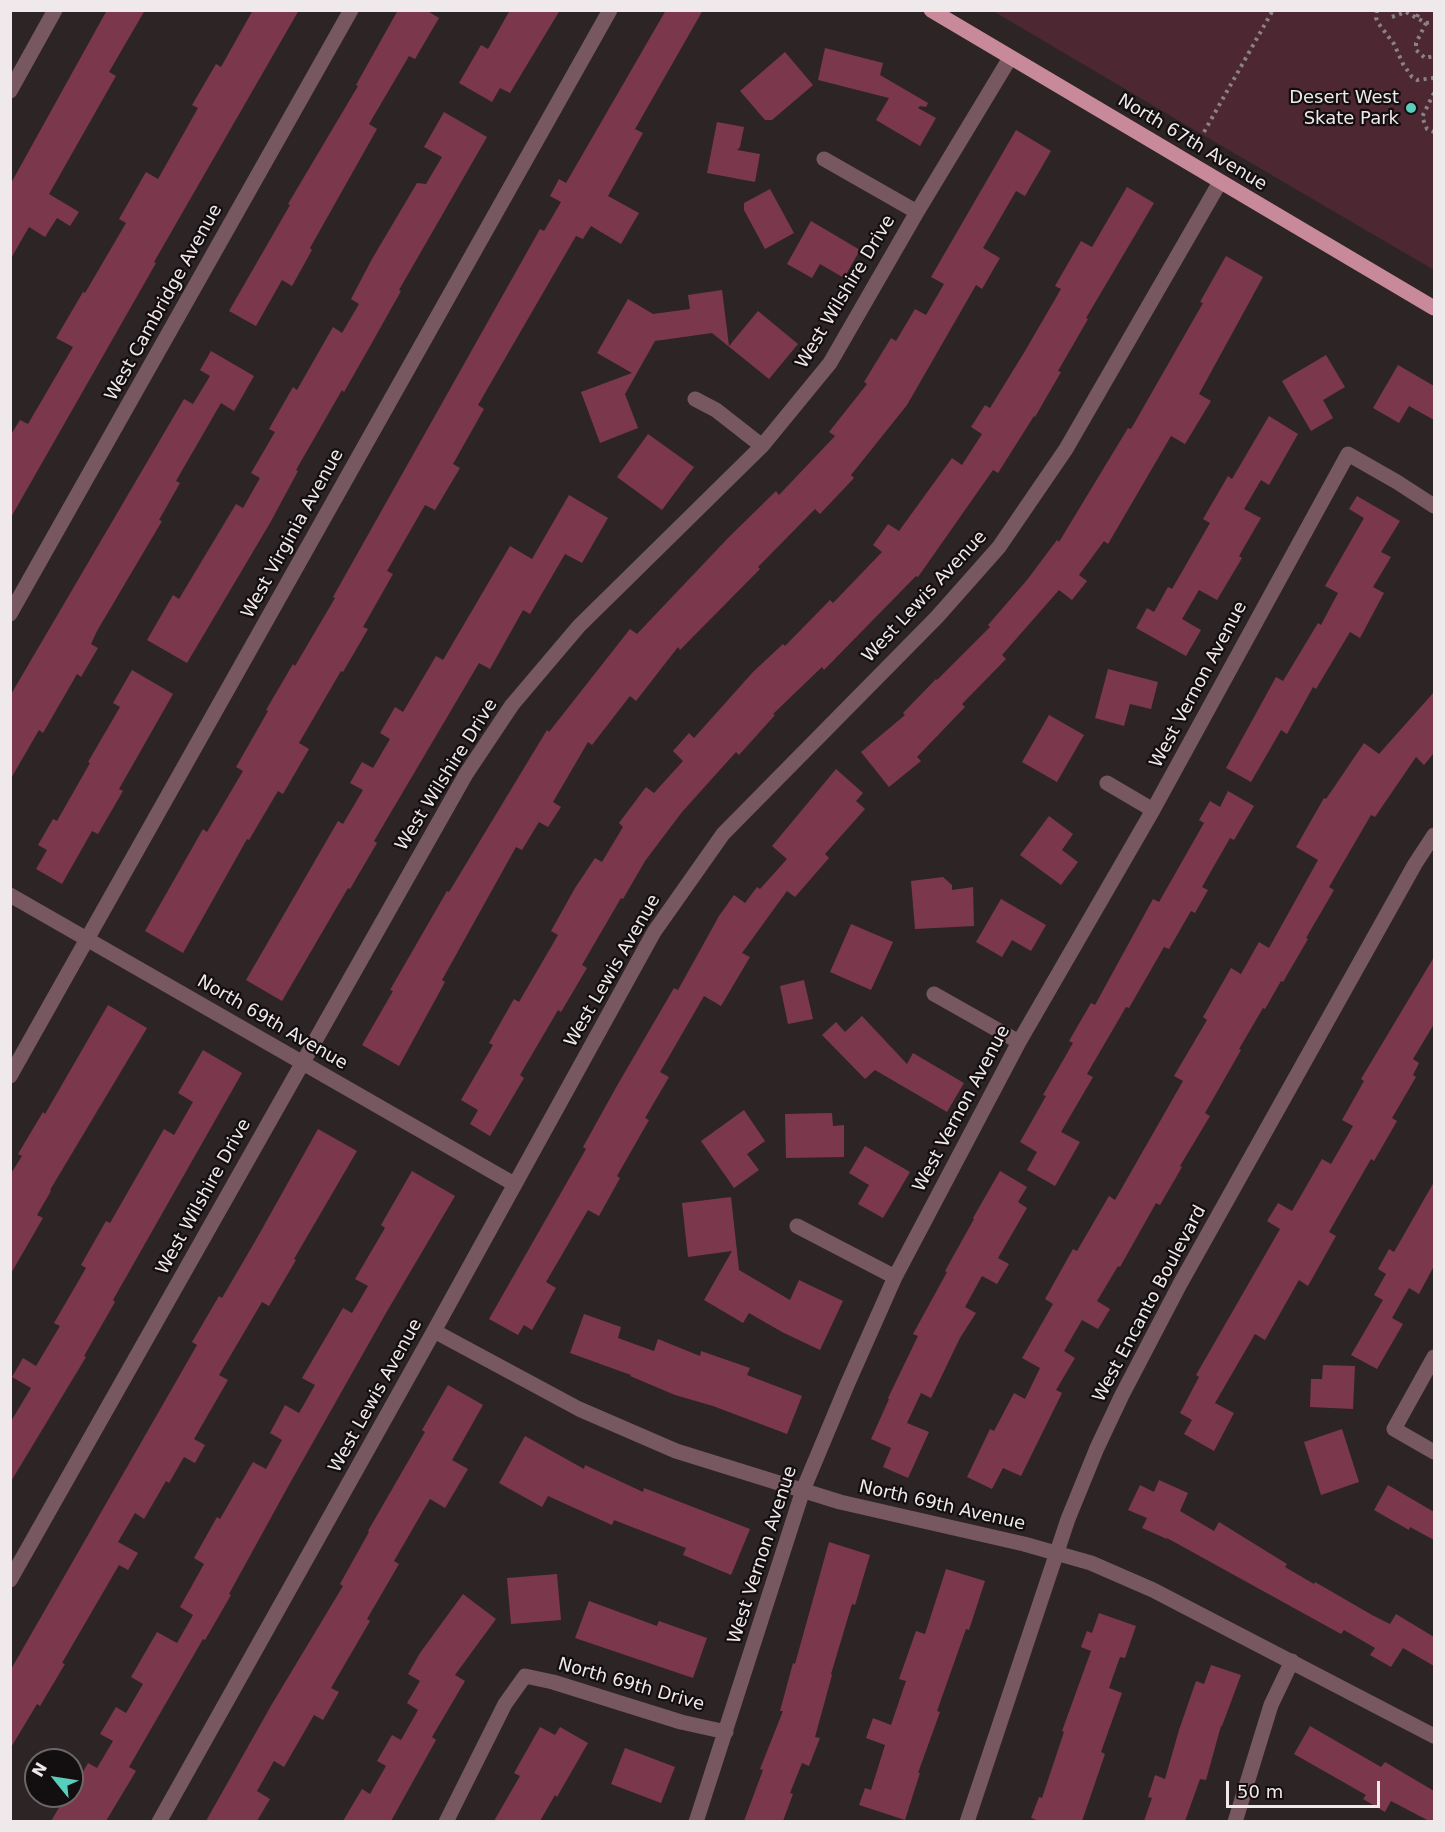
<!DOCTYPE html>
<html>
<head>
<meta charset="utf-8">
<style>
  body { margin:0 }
  #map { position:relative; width:1445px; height:1832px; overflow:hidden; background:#2d2426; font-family:"DejaVu Sans",sans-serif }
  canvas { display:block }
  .frame { position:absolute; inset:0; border:12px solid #f0e9eb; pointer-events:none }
  .north { position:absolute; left:24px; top:1748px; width:60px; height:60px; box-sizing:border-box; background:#130e0f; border:2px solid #6b6667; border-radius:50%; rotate:300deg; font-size:16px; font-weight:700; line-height:24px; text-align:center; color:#f0e9eb }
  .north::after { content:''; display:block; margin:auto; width:21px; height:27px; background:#5acebd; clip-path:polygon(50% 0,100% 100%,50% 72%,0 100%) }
  .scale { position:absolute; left:1226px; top:1781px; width:154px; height:27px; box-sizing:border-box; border:3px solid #f0e9eb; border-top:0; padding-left:8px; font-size:18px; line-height:21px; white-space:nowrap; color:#f0e9eb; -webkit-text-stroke:4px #130e0f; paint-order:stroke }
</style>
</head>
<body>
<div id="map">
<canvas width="1445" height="1832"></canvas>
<div class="frame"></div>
<div class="north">N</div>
<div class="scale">50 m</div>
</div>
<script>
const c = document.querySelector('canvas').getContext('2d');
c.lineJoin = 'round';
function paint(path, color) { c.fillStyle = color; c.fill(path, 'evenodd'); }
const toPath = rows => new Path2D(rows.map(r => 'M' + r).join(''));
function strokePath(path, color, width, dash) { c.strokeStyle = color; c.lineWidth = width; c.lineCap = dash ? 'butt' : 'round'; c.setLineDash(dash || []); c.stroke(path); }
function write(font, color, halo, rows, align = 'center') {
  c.font = font + ' "DejaVu Sans",sans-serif'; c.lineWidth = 4.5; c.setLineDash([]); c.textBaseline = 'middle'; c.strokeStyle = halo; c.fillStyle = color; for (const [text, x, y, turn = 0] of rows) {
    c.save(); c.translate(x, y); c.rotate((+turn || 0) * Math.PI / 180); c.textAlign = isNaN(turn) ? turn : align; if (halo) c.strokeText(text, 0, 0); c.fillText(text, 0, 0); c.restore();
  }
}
paint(toPath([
  [993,11,1434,11,1434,270,1203,135]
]), '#4d2732');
paint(toPath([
  [107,10,145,10,109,72,116,76,49,194,79,212,70,226,57,218,45,237,29,227,10,260,10,185],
  [253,10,299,10,154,262,156,263,10,519,10,436,20,420,28,424,73,347,56,338,83,292,85,293,126,223,119,219,146,172,158,179,198,108,192,105,216,64,221,67],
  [398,10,426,10,439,18,415,59,409,56,369,124,377,129,310,248,312,250,292,286,282,280,256,326,229,311,290,205,288,204,358,86,356,85],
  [510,10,560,10,510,93,500,88,492,102,459,83,481,45,488,49],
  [666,10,703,10,635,129,643,133,608,196,639,213,621,244,591,226,583,239,576,236,478,405,484,409,453,464,460,468,435,510,425,505,387,571,393,574,363,627,368,629,343,672,341,671,299,743,309,749,283,794,278,791,249,840,247,839,183,953,145,931,203,829,207,832,243,771,236,767,268,711,266,710,293,664,295,666,335,598,333,597,540,229,544,231,561,202,550,196,559,179,566,183],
  [825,48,883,63,880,75,928,103,926,107,920,106,918,108,936,118,920,146,876,120,889,98,818,80],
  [785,52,813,85,772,120,765,120,740,91],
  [444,112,487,137,399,290,401,291,369,348,344,392,342,390,296,470,298,471,270,523,187,663,147,640,173,595,179,599,236,504,243,508,260,478,251,473,275,432,269,429,293,387,297,390,333,327,342,333,359,304,351,299,372,259,417,183,426,184,442,157,424,147],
  [717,122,744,127,740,147,737,150,760,154,755,182,707,173],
  [1016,130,1051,151,1025,196,1016,191,983,248,1000,258,982,289,976,285,907,405,851,475,854,478,820,514,815,509,758,567,760,569,680,650,678,647,636,701,630,696,592,745,588,742,553,802,561,807,548,827,539,822,522,850,516,847,442,980,445,982,399,1066,362,1045,393,991,390,990,447,891,449,892,547,730,549,732,630,629,637,634,729,537,776,491,779,495,835,436,829,432,867,384,864,382,891,338,896,341,915,309,926,315,944,284,931,277],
  [1127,187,1154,203,1086,318,1088,319,1058,371,1061,372,1035,417,1034,416,998,473,993,470,918,577,916,576,824,670,822,667,773,714,775,715,739,755,736,752,682,812,645,861,623,899,621,898,582,965,587,968,561,1012,558,1010,520,1075,524,1078,490,1136,470,1124,478,1110,461,1100,493,1045,489,1043,514,999,519,1002,558,935,551,931,575,888,595,858,602,862,623,827,619,823,646,787,654,793,683,761,673,751,689,733,694,738,753,672,783,644,785,646,830,600,833,603,882,552,873,545,888,524,899,531,952,458,962,465,982,434,971,427,985,405,990,408,1025,351,1061,289,1055,286,1081,241,1092,247],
  [770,189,794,233,765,249,744,210,744,203],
  [811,221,860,250,844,278,820,264,812,278,787,264],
  [1226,256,1263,277,1199,394,1211,401,1185,444,1171,436,1108,544,1104,541,1079,575,1087,581,1072,600,1059,590,1002,655,1006,659,962,704,965,707,917,757,921,761,889,787,861,752,905,715,903,713,936,679,937,680,990,627,988,625,1027,580,1057,540,1059,542,1128,428,1131,429,1203,303,1200,302],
  [722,290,729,346,758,311,798,344,769,379,712,333,655,341,625,394,638,428,600,443,581,392,632,373,597,353,628,299,653,314,690,309,688,295],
  [211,351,254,376,234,411,221,403,176,481,180,483,159,520,162,521,97,631,91,644,98,648,81,677,77,674,43,733,39,730,10,780,10,696,184,399,193,404,210,376,200,370],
  [1326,355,1345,387,1323,400,1333,418,1311,431,1282,381],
  [1398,365,1434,386,1434,420,1409,406,1399,423,1373,408],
  [1269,416,1298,434,1269,485,1261,480,1244,509,1261,518,1239,556,1242,558,1217,600,1199,590,1182,619,1201,630,1186,656,1136,628,1147,608,1154,612,1168,587,1172,589,1210,523,1203,519,1228,476,1232,479],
  [648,434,694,467,662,510,617,477],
  [569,495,608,518,582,563,565,554,530,614,523,610,490,669,479,663,374,841,377,843,350,889,348,888,282,1001,246,980,338,821,343,824,363,790,350,783,362,762,373,768,390,739,380,733,395,707,403,712,436,656,443,660,510,546,532,559],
  [1357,496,1400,521,1381,552,1391,557,1373,587,1384,593,1360,638,1350,632,1316,689,1313,687,1287,734,1281,730,1251,782,1226,768,1276,677,1283,681,1318,623,1321,625,1338,593,1325,586,1364,518,1349,509],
  [1108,669,1158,682,1151,709,1130,704,1124,726,1095,718],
  [132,670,173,694,119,789,123,791,98,834,92,831,62,884,36,869,47,850,38,845,53,819,57,821,90,763,88,762,120,707,113,703],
  [1434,692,1434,753,1424,765,1416,757,1375,817,1371,815,1329,887,1334,890,1306,938,1308,939,1283,982,1281,981,1265,1009,1263,1008,1239,1049,1241,1050,1205,1113,1210,1116,1180,1166,1182,1167,1160,1205,1156,1203,1120,1267,1118,1266,1097,1301,1110,1309,1098,1329,1082,1320,1064,1351,1075,1358,1056,1390,1062,1393,1021,1476,1003,1468,992,1489,967,1477,990,1429,994,1431,1014,1393,1025,1399,1040,1368,1022,1358,1053,1304,1045,1299,1073,1249,1077,1251,1109,1196,1115,1200,1183,1081,1174,1076,1207,1020,1203,1017,1231,968,1241,974,1259,942,1269,948,1318,860,1296,847,1324,798,1326,799,1364,743,1379,754],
  [1049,715,1084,735,1057,782,1022,762],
  [836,769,863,793,856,801,865,809,825,854,829,858,795,897,787,891,742,953,750,957,721,1006,704,996,660,1072,669,1077,645,1118,649,1120,617,1176,620,1178,599,1216,588,1210,546,1282,556,1288,532,1330,524,1325,518,1335,489,1319,586,1149,583,1147,618,1084,674,988,678,990,719,916,734,895,745,903,757,887,760,889,787,859,772,846],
  [1228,791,1254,806,1234,840,1230,838,1202,887,1208,890,1195,913,1191,911,1169,949,1164,947,1129,1008,1126,1007,1087,1074,1093,1077,1061,1132,1080,1142,1055,1186,1027,1170,1037,1152,1020,1142,1046,1096,1043,1095,1073,1043,1069,1041,1091,1003,1095,1005,1153,899,1159,902,1204,823,1199,820,1210,801,1220,807],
  [1049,816,1073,834,1062,850,1078,862,1061,885,1020,855],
  [943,877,952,885,952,890,973,887,974,926,915,929,911,881],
  [1001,899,1046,925,1031,951,1012,940,1002,957,976,942],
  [851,924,893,942,871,990,830,972],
  [1434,957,1434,1024,1413,1059,1419,1063,1413,1075,1416,1077,1392,1118,1397,1121,1374,1161,1371,1159,1329,1232,1336,1236,1308,1286,1299,1280,1265,1340,1255,1334,1215,1403,1234,1413,1214,1451,1184,1434,1192,1420,1180,1413,1199,1377,1196,1375,1280,1229,1267,1221,1278,1203,1292,1211,1322,1159,1331,1164,1353,1126,1342,1120,1364,1081,1361,1079],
  [804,980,813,1019,788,1024,780,986],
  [108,1005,147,1028,50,1190,51,1191,37,1215,43,1218,10,1275,10,1175,22,1156,18,1154,43,1112,45,1114],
  [862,1016,907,1064,913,1053,964,1083,947,1112,875,1070,865,1079,822,1035,836,1022,845,1032],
  [203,1050,242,1073,113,1300,115,1302,84,1356,86,1357,10,1483,10,1423,31,1388,12,1377,23,1358,36,1366,60,1326,54,1323,86,1268,81,1265,106,1221,110,1223,164,1129,174,1135,193,1102,178,1093],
  [744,1110,765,1141,747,1154,759,1170,734,1188,701,1141],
  [832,1113,833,1126,844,1125,844,1157,786,1158,785,1114],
  [318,1129,357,1151,294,1259,296,1260,269,1306,262,1302,219,1375,228,1380,194,1439,205,1445,195,1463,184,1457,169,1483,166,1481,144,1519,135,1513,118,1542,138,1553,128,1570,119,1565,62,1663,65,1664,40,1706,37,1704,10,1749,10,1671,197,1345,192,1342,219,1296,222,1298,257,1238],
  [865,1146,910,1172,883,1218,858,1204,869,1185,849,1173],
  [412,1171,455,1196,386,1313,290,1483,229,1594,231,1595,205,1640,203,1639,129,1767,136,1771,106,1821,51,1821,63,1801,65,1802,69,1796,72,1796,72,1791,88,1763,97,1768,113,1741,100,1734,116,1707,126,1713,143,1684,131,1677,157,1632,177,1643,193,1615,180,1607,204,1564,194,1558,217,1517,220,1519,253,1462,266,1469,282,1440,270,1433,285,1405,299,1413,315,1385,302,1378,343,1308,352,1313,368,1286,355,1279,385,1228,381,1225],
  [1000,1171,1027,1187,1018,1202,1027,1208,998,1258,1009,1264,997,1284,982,1276,965,1307,976,1313,960,1338,931,1398,921,1393,907,1423,929,1432,908,1478,883,1467,891,1448,871,1439,889,1399,888,1398,918,1336,913,1334,947,1272,945,1271,974,1219,973,1218],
  [1434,1182,1434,1266,1419,1294,1409,1288,1392,1318,1403,1324,1377,1369,1351,1355,1383,1300,1374,1295,1386,1274,1378,1269,1389,1249,1394,1252],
  [731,1197,739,1270,790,1300,799,1280,843,1301,820,1350,782,1332,749,1313,743,1323,704,1300,732,1251,688,1257,682,1203],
  [584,1314,621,1327,618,1338,637,1345,654,1351,658,1339,700,1356,701,1351,750,1368,747,1375,802,1396,787,1434,713,1406,675,1395,630,1376,631,1375,570,1353],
  [1323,1365,1355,1366,1353,1409,1310,1407,1311,1379,1322,1379],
  [448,1385,483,1405,452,1460,468,1469,445,1508,430,1499,394,1561,399,1564,367,1619,370,1621,331,1688,339,1692,323,1720,314,1715,284,1767,274,1761,257,1791,270,1799,257,1821,206,1821,272,1704,343,1586,340,1584,369,1532,368,1531,425,1432,422,1430],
  [1342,1429,1359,1482,1321,1495,1304,1442],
  [525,1436,584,1469,585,1465,643,1492,644,1488,750,1529,731,1575,683,1555,686,1548,614,1520,612,1525,548,1496,542,1507,499,1483],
  [1159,1480,1188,1493,1180,1511,1214,1531,1219,1522,1287,1564,1285,1567,1314,1584,1315,1582,1372,1615,1390,1624,1396,1614,1434,1637,1434,1666,1403,1648,1391,1667,1370,1655,1375,1648,1344,1630,1341,1634,1167,1538,1167,1539,1142,1528,1147,1518,1128,1510,1140,1485,1154,1492],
  [1388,1485,1434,1512,1434,1540,1410,1527,1409,1530,1374,1510],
  [829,1542,870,1555,855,1605,852,1604,831,1674,832,1675,815,1737,820,1738,809,1766,802,1763,790,1793,793,1794,783,1821,744,1821,763,1770,760,1769,783,1711,780,1711,793,1663,795,1664],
  [946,1569,985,1581,969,1630,966,1629,937,1711,940,1712,918,1773,920,1773,905,1820,859,1805,865,1788,871,1790,885,1745,866,1738,873,1718,891,1725,906,1681,899,1679,916,1631,925,1634],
  [557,1574,561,1620,511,1624,507,1578],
  [463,1594,496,1619,455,1675,465,1681,432,1737,436,1740,391,1821,343,1821,362,1789,370,1794,386,1766,377,1761,392,1735,401,1740,418,1710,407,1703,420,1681,408,1674,420,1653],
  [589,1601,657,1626,659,1621,707,1638,693,1678,575,1638],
  [1099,1613,1136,1626,1125,1658,1120,1657,1109,1688,1122,1693,1101,1752,1105,1754,1082,1821,1040,1821,1031,1818,1039,1797,1042,1798,1064,1732,1062,1731,1091,1651,1081,1647,1087,1631,1092,1633],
  [1211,1665,1241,1675,1222,1726,1221,1726,1206,1780,1200,1779,1185,1821,1144,1821,1152,1798,1148,1797,1155,1775,1165,1779,1179,1730,1196,1681,1204,1684],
  [1310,1726,1381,1767,1385,1762,1434,1791,1434,1821,1429,1821,1391,1801,1385,1812,1363,1799,1366,1795,1294,1754],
  [540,1727,555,1735,560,1727,588,1743,557,1797,555,1795,540,1821,494,1821,520,1776,514,1773],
  [625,1748,675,1767,661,1803,611,1784]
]), '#7b384d');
strokePath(toPath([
  [1377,10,1376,18,1379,24,1394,44,1403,64,1412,77,1417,80,1434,78],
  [1392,17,1406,12,1426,23,1416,43,1416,50,1425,58,1434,56],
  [1417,17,1420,10],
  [1426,23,1434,22],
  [1434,93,1422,117,1427,129,1434,132],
  [1204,132,1273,10]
]), '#8a8284', 4, [3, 4.5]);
strokePath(toPath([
  [10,91,55,10],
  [824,159,917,212],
  [695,399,716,410,762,446],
  [10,614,351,10],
  [1107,783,1153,810],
  [10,895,514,1184],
  [934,994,1019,1042],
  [10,1076,610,10],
  [797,1226,895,1277],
  [434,1331,579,1409,676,1451,840,1502,1024,1544,1091,1563,1153,1590,1434,1736],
  [1434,1357,1394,1429,1434,1452],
  [10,1580,466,774,512,705,579,626,762,446,830,363,917,212,1010,58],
  [159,1822,434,1331,654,932,723,834,937,617,999,547,1066,449,1220,182],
  [446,1822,505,1704,525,1676,553,1682,681,1722,726,1732],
  [696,1822,803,1490,847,1385,895,1277,1019,1042,1153,810,1348,454,1397,482,1434,506],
  [967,1822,1068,1519,1097,1448,1122,1395,1180,1284,1415,864,1434,835],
  [1235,1822,1271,1705,1292,1661]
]), '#785860', 15);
strokePath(toPath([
  [931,10,1434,308]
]), '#c8899a', 15);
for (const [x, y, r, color] of [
  [1411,108,6,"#5acebd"]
]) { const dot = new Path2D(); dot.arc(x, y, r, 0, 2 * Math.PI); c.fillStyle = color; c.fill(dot); strokePath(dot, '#130e0f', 2); }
write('18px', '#f0e9eb', '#130e0f', [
  ["Desert West",1399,98],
  ["Skate Park",1399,119]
], 'right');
write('18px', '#f0e9eb', '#130e0f', [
  ["North 67th Avenue",1192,143,31],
  ["West Wilshire Drive",846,292,-59],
  ["West Cambridge Avenue",164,303,-61],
  ["West Virginia Avenue",293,534,-61],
  ["West Lewis Avenue",925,597,-47],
  ["West Vernon Avenue",1199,685,-62],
  ["West Wilshire Drive",447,775,-58],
  ["West Lewis Avenue",613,971,-60],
  ["North 69th Avenue",272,1023,30],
  ["West Vernon Avenue",962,1109,-62],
  ["West Wilshire Drive",204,1197,-61],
  ["West Encanto Boulevard",1150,1304,-62],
  ["West Lewis Avenue",376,1396,-61],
  ["North 69th Avenue",942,1506,13],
  ["West Vernon Avenue",763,1555,-72],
  ["North 69th Drive",631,1685,16]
]);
</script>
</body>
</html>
